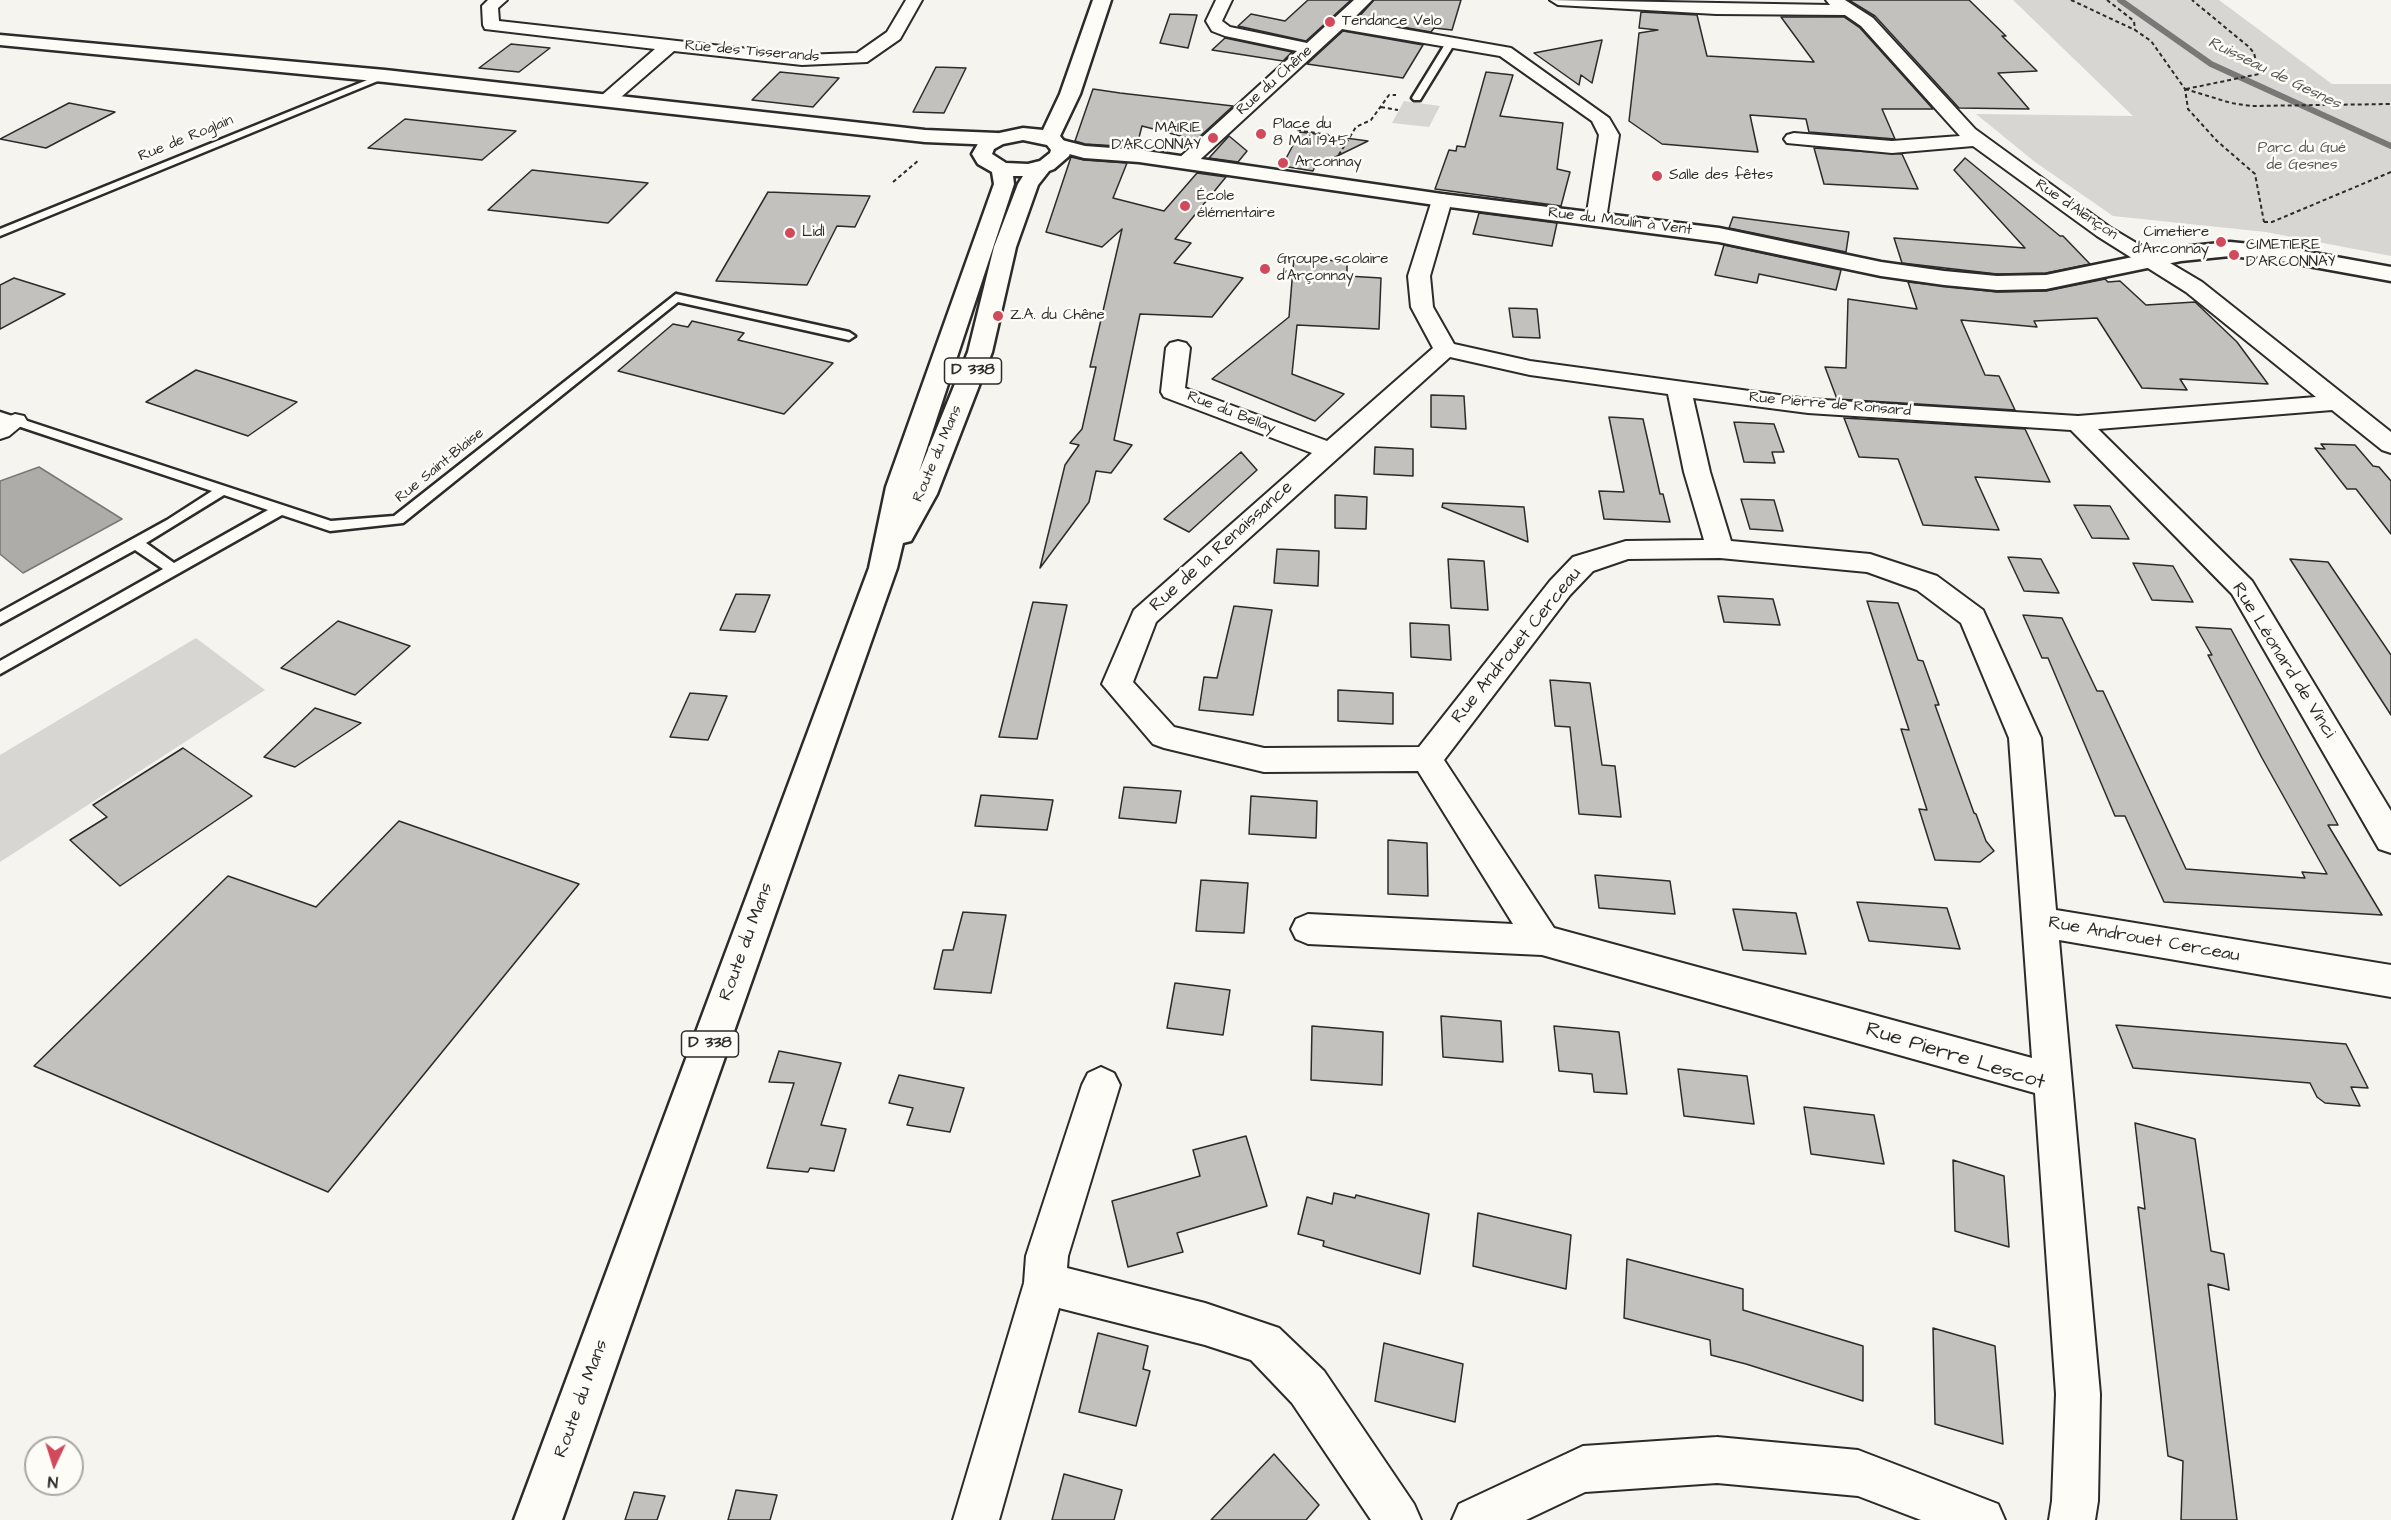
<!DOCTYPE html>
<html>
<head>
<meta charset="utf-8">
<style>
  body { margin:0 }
  #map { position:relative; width:2391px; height:1520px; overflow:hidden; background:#f5f4ef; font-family:"Architects Daughter",sans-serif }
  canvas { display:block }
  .north { position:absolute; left:24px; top:1436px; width:60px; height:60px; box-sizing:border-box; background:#fdfcf7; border:2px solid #a9a8a5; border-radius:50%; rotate:184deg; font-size:16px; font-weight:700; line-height:24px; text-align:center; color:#2b2b2b }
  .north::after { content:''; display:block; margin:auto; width:21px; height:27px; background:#d1495b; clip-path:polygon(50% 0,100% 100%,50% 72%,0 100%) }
</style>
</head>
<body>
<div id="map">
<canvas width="2391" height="1520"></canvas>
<div class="north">N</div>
</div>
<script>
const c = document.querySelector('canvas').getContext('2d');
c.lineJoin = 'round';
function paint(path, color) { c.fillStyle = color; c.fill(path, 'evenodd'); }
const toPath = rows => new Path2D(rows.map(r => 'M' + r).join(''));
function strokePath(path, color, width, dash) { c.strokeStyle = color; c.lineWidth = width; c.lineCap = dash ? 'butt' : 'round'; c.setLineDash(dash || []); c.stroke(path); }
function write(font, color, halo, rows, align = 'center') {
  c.font = font + ' "Architects Daughter",sans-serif'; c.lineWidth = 5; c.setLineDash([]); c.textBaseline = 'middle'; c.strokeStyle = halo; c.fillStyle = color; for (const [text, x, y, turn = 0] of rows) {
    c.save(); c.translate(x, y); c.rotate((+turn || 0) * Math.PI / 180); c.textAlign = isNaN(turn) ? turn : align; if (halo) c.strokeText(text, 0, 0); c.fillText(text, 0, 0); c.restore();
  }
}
paint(toPath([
  [2013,0,2219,0,2332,84,2391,84,2391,256,2266,232,2113,216,2035,162,1976,114,2133,116],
  [1404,101,1440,106,1429,127,1392,123],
  [196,638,265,690,0,862,0,755]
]), '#d7d6d2');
const water = toPath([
  [39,467,122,519,23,573,0,554,0,481,39,467]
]);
paint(water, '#adaca9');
strokePath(water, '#797877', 1.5);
strokePath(toPath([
  [2120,0,2211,64,2391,146]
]), '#797877', 6);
const building = toPath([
  [1308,0,1351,0,1306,41,1238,26,1251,14,1285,21,1308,0],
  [1374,0,1461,0,1452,30,1434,28,1431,32,1357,19,1374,0],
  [1849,0,1969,0,2006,36,2002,36,2037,71,1998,73,2029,109,1959,108,1875,16,1849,0],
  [1641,12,1697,15,1707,56,1814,62,1781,17,1844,17,1860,28,1933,109,1882,109,1895,139,1809,132,1806,119,1750,115,1758,152,1662,144,1629,121,1639,33,1658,30,1639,28,1641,12],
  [1170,14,1197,15,1188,48,1160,43,1170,14],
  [1343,31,1423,45,1403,78,1307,64,1343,31],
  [1225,38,1292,52,1283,61,1212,50,1225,38],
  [1602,40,1592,83,1581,75,1579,85,1534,53,1602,40],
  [511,44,550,48,519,72,479,68,511,44],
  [936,67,966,68,944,113,913,112,936,67],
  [780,72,839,78,813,107,752,100,780,72],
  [1486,72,1513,75,1500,116,1563,123,1557,169,1570,172,1561,206,1435,189,1449,150,1456,151,1457,146,1465,147,1486,72],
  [1093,89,1120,93,1233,106,1196,140,1142,126,1137,145,1133,147,1085,144,1075,141,1093,89],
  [69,103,115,112,46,148,0,139,69,103],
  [405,119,516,131,482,160,368,148,405,119],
  [1300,132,1368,141,1327,161,1316,164,1313,171,1282,166,1300,132],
  [1229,136,1247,151,1238,162,1209,158,1229,136],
  [1814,148,1902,154,1918,189,1824,184,1814,148],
  [1071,157,1084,160,1127,163,1113,198,1164,211,1197,173,1226,177,1175,239,1191,243,1174,263,1243,278,1212,317,1140,314,1114,440,1132,445,1111,473,1096,471,1089,502,1040,568,1065,465,1079,445,1070,443,1082,429,1096,367,1090,367,1122,229,1102,247,1046,232,1071,157],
  [1965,158,2060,236,2063,236,2090,264,2046,273,1997,274,1902,263,1894,238,2025,248,1954,170,1965,158],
  [532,170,648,183,608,223,488,210,532,170],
  [768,192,870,196,855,227,837,226,807,285,716,281,768,192],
  [1479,213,1557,223,1552,246,1473,234,1479,213],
  [1733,217,1849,232,1846,252,1729,228,1733,217],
  [1724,245,1841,270,1836,290,1759,274,1757,283,1715,275,1724,245],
  [1294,257,1347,262,1347,276,1381,278,1379,329,1297,325,1292,374,1344,394,1315,421,1212,379,1289,317,1294,257],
  [14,278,65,294,0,329,0,285,14,278],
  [2105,279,2108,282,2120,281,2146,305,2195,302,2237,342,2268,384,2180,379,2187,390,2142,388,2097,318,2034,321,2037,327,1961,320,1985,375,1999,376,2015,410,1837,399,1825,367,1846,368,1848,299,1917,309,1908,282,1997,292,2046,291,2105,279],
  [1509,308,1537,309,1540,338,1513,337,1509,308],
  [692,321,744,333,738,340,833,363,784,414,618,371,673,324,688,327,692,321],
  [196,370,272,394,297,402,248,436,146,402,196,370],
  [1431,395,1464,396,1466,429,1431,427,1431,395],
  [1609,417,1643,419,1660,494,1663,494,1670,522,1604,519,1599,491,1624,492,1609,417],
  [1844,418,2025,429,2050,482,1975,477,1999,530,1923,525,1898,459,1859,457,1844,418],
  [1734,422,1774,424,1784,452,1772,452,1775,463,1744,462,1734,422],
  [2321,444,2355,445,2373,466,2379,467,2391,481,2391,534,2356,489,2347,489,2315,448,2325,449,2321,444],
  [1375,447,1413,449,1413,476,1374,474,1375,447],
  [1241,452,1257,470,1189,532,1164,519,1241,452],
  [1335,495,1367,497,1366,529,1335,528,1335,495],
  [1741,499,1774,500,1783,531,1750,529,1741,499],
  [1443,503,1524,507,1528,542,1442,507,1443,503],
  [2074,505,2110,506,2129,539,2092,538,2074,505],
  [1277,549,1319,551,1318,586,1274,583,1277,549],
  [2008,557,2041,559,2059,593,2024,591,2008,557],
  [1448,559,1484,561,1488,610,1451,608,1448,559],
  [2290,559,2328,562,2391,655,2391,715,2290,559],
  [2133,563,2173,566,2193,602,2152,600,2133,563],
  [736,594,770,595,755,632,720,630,736,594],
  [1718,596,1773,599,1780,625,1724,622,1718,596],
  [1867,601,1898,603,1918,660,1923,661,1939,705,1935,705,1974,813,1976,814,1986,841,1994,851,1980,862,1935,860,1919,809,1927,810,1901,729,1909,730,1867,601],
  [1033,602,1067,605,1037,739,999,737,1033,602],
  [1234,606,1272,610,1253,715,1199,710,1204,677,1217,678,1234,606],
  [2023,615,2062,618,2097,691,2103,691,2186,869,2305,878,2302,872,2327,874,2262,758,2208,655,2212,655,2196,627,2231,629,2338,825,2328,825,2382,915,2164,902,2125,816,2115,816,2048,658,2042,658,2023,615],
  [338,621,410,646,355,695,281,668,338,621],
  [1410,623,1449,625,1451,660,1411,657,1410,623],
  [1550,680,1590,683,1602,765,1615,766,1621,817,1579,814,1570,727,1555,726,1550,680],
  [1338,690,1393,693,1393,724,1338,721,1338,690],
  [690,693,727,696,708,740,670,737,690,693],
  [315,708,361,723,295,767,264,757,315,708],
  [183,748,252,796,120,886,70,840,107,817,93,805,183,748],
  [1124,787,1181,791,1176,823,1119,818,1124,787],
  [981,795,1053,800,1047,830,975,826,981,795],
  [1251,796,1317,801,1316,838,1249,834,1251,796],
  [399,821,579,884,328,1192,34,1066,228,876,316,907,399,821],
  [1388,840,1427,843,1428,896,1388,894,1388,840],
  [1595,875,1670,881,1675,914,1599,908,1595,875],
  [1201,880,1248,883,1244,933,1196,931,1201,880],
  [1857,902,1947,908,1960,949,1869,941,1857,902],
  [1733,909,1796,913,1806,954,1743,950,1733,909],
  [963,912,1006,915,991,993,934,989,943,950,953,950,963,912],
  [1175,983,1230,990,1223,1035,1167,1028,1175,983],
  [1441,1016,1501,1021,1503,1062,1443,1057,1441,1016],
  [2116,1025,2346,1044,2368,1088,2351,1087,2360,1106,2325,1103,2317,1097,2310,1083,2133,1068,2116,1025],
  [1312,1026,1383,1032,1382,1085,1311,1080,1312,1026],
  [1554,1026,1619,1032,1627,1094,1594,1092,1592,1074,1559,1071,1554,1026],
  [779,1051,841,1063,821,1125,846,1129,834,1171,810,1168,808,1172,767,1168,794,1083,769,1082,779,1051],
  [1678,1069,1747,1076,1754,1124,1684,1116,1678,1069],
  [899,1075,964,1088,950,1132,907,1125,913,1108,889,1103,899,1075],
  [1804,1107,1874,1115,1884,1164,1811,1154,1804,1107],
  [2135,1123,2195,1139,2211,1251,2224,1254,2229,1290,2208,1284,2237,1520,2181,1520,2183,1461,2168,1456,2138,1207,2145,1209,2135,1123],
  [1246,1136,1267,1206,1177,1233,1183,1252,1128,1267,1112,1201,1200,1176,1193,1150,1246,1136],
  [1953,1160,2004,1176,2009,1247,1955,1231,1953,1160],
  [1334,1193,1355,1198,1356,1195,1429,1214,1420,1274,1323,1246,1324,1241,1298,1234,1307,1197,1332,1204,1334,1193],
  [1478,1213,1571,1235,1566,1289,1473,1266,1478,1213],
  [1627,1259,1743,1289,1743,1310,1863,1346,1863,1401,1746,1364,1711,1355,1710,1340,1624,1318,1627,1259],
  [1933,1328,1995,1346,2003,1444,1935,1424,1933,1328],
  [1098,1333,1148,1346,1143,1369,1150,1371,1136,1426,1079,1412,1098,1333],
  [1384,1343,1463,1364,1455,1422,1375,1401,1384,1343],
  [1274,1454,1319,1505,1306,1520,1211,1520,1274,1454],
  [1064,1474,1122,1490,1114,1520,1052,1520,1064,1474],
  [736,1490,777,1495,770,1520,728,1520,736,1490],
  [634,1492,665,1496,657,1520,625,1520,634,1492]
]);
paint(building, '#c2c1be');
strokePath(building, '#2b2b2b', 1.5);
const service = toPath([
  [1447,41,1455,43,1420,100,1414,100,1412,98,1447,41],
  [382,74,390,76,0,236,0,229,382,74],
  [676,294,849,332,855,336,849,340,678,302,403,523,330,531,282,515,0,674,0,661,163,569,135,550,0,624,0,612,167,520,212,491,0,420,0,412,331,521,394,516,676,294],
  [224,495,268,510,174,563,146,543,224,495]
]);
const minor = toPath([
  [488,0,507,0,498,8,499,21,802,55,857,53,887,32,906,0,922,0,900,39,867,62,802,65,674,51,613,104,607,106,601,104,598,100,601,96,655,49,485,29,483,25,482,6,488,0],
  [1216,0,1232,0,1222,21,1230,27,1307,43,1354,0,1372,0,1352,20,1511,48,1609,118,1619,135,1606,219,1603,223,1596,225,1589,223,1586,219,1599,135,1592,121,1500,56,1342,29,1192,167,1178,167,1175,163,1178,159,1297,51,1225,36,1212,31,1206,21,1216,0],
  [1550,0,1830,5,1826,0,1845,0,1873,18,1975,129,2111,228,2202,282,2391,432,2391,453,2382,450,2332,410,2098,429,2252,581,2391,811,2391,853,2379,849,2232,594,2071,430,1808,413,1693,398,1710,472,1731,541,1870,554,1937,576,1983,610,2041,738,2056,910,2391,965,2391,997,2059,940,2100,1394,2098,1501,2095,1520,2049,1520,2052,1501,2056,1394,2035,1093,1542,955,1308,944,1296,939,1291,929,1296,919,1308,914,1513,924,1418,771,1264,772,1164,748,1153,744,1102,684,1134,610,1312,453,1164,397,1161,392,1166,348,1170,343,1178,341,1186,343,1190,348,1185,388,1327,441,1433,348,1411,307,1408,276,1432,200,1435,196,1442,194,1449,196,1452,200,1430,276,1433,307,1454,344,1530,361,1808,399,2078,416,2316,397,2186,292,2097,236,1973,146,1892,153,1787,143,1784,139,1787,135,1794,133,1892,141,1960,136,1861,26,1845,15,1716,14,1558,5,1550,0],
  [1450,357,1530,375,1668,394,1684,472,1704,540,1626,541,1573,557,1550,581,1419,747,1264,748,1174,727,1133,682,1156,622,1450,357],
  [1720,558,1867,572,1917,590,1961,623,2009,738,2032,1058,1554,928,1444,760,1570,595,1593,571,1628,559,1720,558],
  [15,414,24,416,27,421,9,436,0,439,0,420,15,414],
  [1101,1067,1114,1073,1120,1085,1068,1256,1067,1268,1205,1303,1279,1328,1324,1371,1414,1504,1421,1520,1371,1520,1292,1403,1251,1360,1205,1345,1059,1308,999,1520,953,1520,1024,1283,1026,1256,1082,1085,1088,1073,1101,1067],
  [1717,1437,1858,1450,1998,1504,2005,1520,1921,1520,1858,1496,1717,1483,1585,1492,1526,1520,1452,1520,1459,1504,1583,1446,1717,1437]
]);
const tertiary = toPath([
  [1058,139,1085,146,1139,150,1442,194,1719,228,1881,262,1944,271,1997,276,2046,275,2181,247,2230,242,2281,247,2391,267,2391,281,2281,261,2230,256,2181,261,2046,289,1997,290,1944,285,1881,276,1719,242,1442,206,1139,162,1084,158,1051,149,1048,145,1051,141,1058,139]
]);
const secondary = toPath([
  [0,35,385,70,925,130,997,133,1004,135,1007,139,1004,143,997,145,925,142,385,82,0,45,0,35]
]);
const primary = toPath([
  [1093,0,1111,0,1080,94,1060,136,1071,150,1069,156,1054,169,1049,171,1038,185,1016,247,992,352,937,494,911,541,903,543,897,568,562,1520,514,1520,869,568,886,487,994,184,992,172,978,164,972,154,979,142,990,135,1023,128,1043,130,1060,94,1093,0],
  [1023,140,1047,145,1051,150,1050,153,1040,161,1028,164,1006,163,992,154,994,149,1003,144,1023,140],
  [1013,176,1023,176,1018,184,994,247,968,352,919,472,1014,184,1013,176]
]);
strokePath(service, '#2b2b2b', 5);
strokePath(minor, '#2b2b2b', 4);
strokePath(tertiary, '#2b2b2b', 5);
strokePath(secondary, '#2b2b2b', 5);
strokePath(primary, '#2b2b2b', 5);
strokePath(toPath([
  [2071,0,2135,30,2151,41,2185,89,2188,109,2217,141,2255,174,2264,222],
  [2107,0,2134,21,2135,30],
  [2185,89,2231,103,2251,106,2391,104],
  [2186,89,2259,74,2254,53,2249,47,2192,0],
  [1381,107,1398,110],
  [1297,130,1348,138],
  [1335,161,1356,127,1371,120,1389,95,1396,95],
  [893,182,919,160],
  [2264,222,2272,222,2391,172]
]), '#2b2b2b', 2, [4, 3]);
paint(service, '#fdfcf7');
paint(minor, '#fdfcf7');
paint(tertiary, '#fdfcf7');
paint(secondary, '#fdfcf7');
paint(primary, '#fdfcf7');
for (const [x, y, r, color] of [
  [1330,22,6,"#d1495b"],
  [1261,134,6,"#d1495b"],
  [1213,138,6,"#d1495b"],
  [1283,163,6,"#d1495b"],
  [1657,176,6,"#d1495b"],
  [1185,206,6,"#d1495b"],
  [790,233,6,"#d1495b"],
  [2221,242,6,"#d1495b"],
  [2234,255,6,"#d1495b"],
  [1265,269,6,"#d1495b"],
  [998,316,6,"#d1495b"]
]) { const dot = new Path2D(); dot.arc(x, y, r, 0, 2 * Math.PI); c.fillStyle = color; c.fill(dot); strokePath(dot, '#fdfcf7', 2); }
write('15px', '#2b2b2b', '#fdfcf7', [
  ["Tendance Velo",1342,22],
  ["Place du",1273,125],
  ["8 Mai 1945",1273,142],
  ["MAIRIE",1201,129,"right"],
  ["D'ARCONNAY",1201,146,"right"],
  ["Arconnay",1295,163],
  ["Salle des fêtes",1669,176],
  ["École",1197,197],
  ["élémentaire",1197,214],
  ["Lidl",802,233],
  ["Cimetiere",2209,233,"right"],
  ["d'Arconnay",2209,250,"right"],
  ["CIMETIERE",2246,246],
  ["D'ARCONNAY",2246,263],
  ["Groupe scolaire",1277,260],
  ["d'Arçonnay",1277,277],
  ["Z.A. du Chêne",1010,316]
], 'left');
write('15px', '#2b2b2b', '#fdfcf7', [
  ["Rue des Tisserands",752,52,5],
  ["Rue du Chêne",1275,81,-42],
  ["Rue de Roglain",186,139,-22],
  ["Rue d'Alençon",2076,210,34],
  ["Rue du Moulin à Vent",1620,222,7],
  ["Rue Pierre de Ronsard",1830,405,5],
  ["Rue du Bellay",1231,413,21],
  ["Route du Mans",938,454,-67],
  ["Rue Saint-Blaise",440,466,-39]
]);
write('15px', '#565655', '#fdfcf7', [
  ["Parc du Gué",2302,149],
  ["de Gesnes",2302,166]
]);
write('italic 16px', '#585857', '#fdfcf7', [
  ["Ruisseau de Gesnes",2274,74,26]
]);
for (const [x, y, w] of [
  [973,371,57],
  [710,1044,57]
]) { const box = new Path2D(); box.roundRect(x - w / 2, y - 13, w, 26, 4.5); c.fillStyle = '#fdfcf7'; c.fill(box); strokePath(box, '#2b2b2b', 1.5); }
write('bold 16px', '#2b2b2b', null, [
  ["D 338",973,371],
  ["D 338",710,1044]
]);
write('18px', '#2b2b2b', '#fdfcf7', [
  ["Rue de la Renaissance",1222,547,-42],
  ["Rue Androuet Cerceau",1517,646,-51],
  ["Rue Léonard de Vinci",2283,661,58],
  ["Rue Androuet Cerceau",2144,940,10],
  ["Route du Mans",747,942,-70],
  ["Route du Mans",582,1399,-70]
]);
write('21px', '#2b2b2b', '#fdfcf7', [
  ["Rue Pierre Lescot",1955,1057,17]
]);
</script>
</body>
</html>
